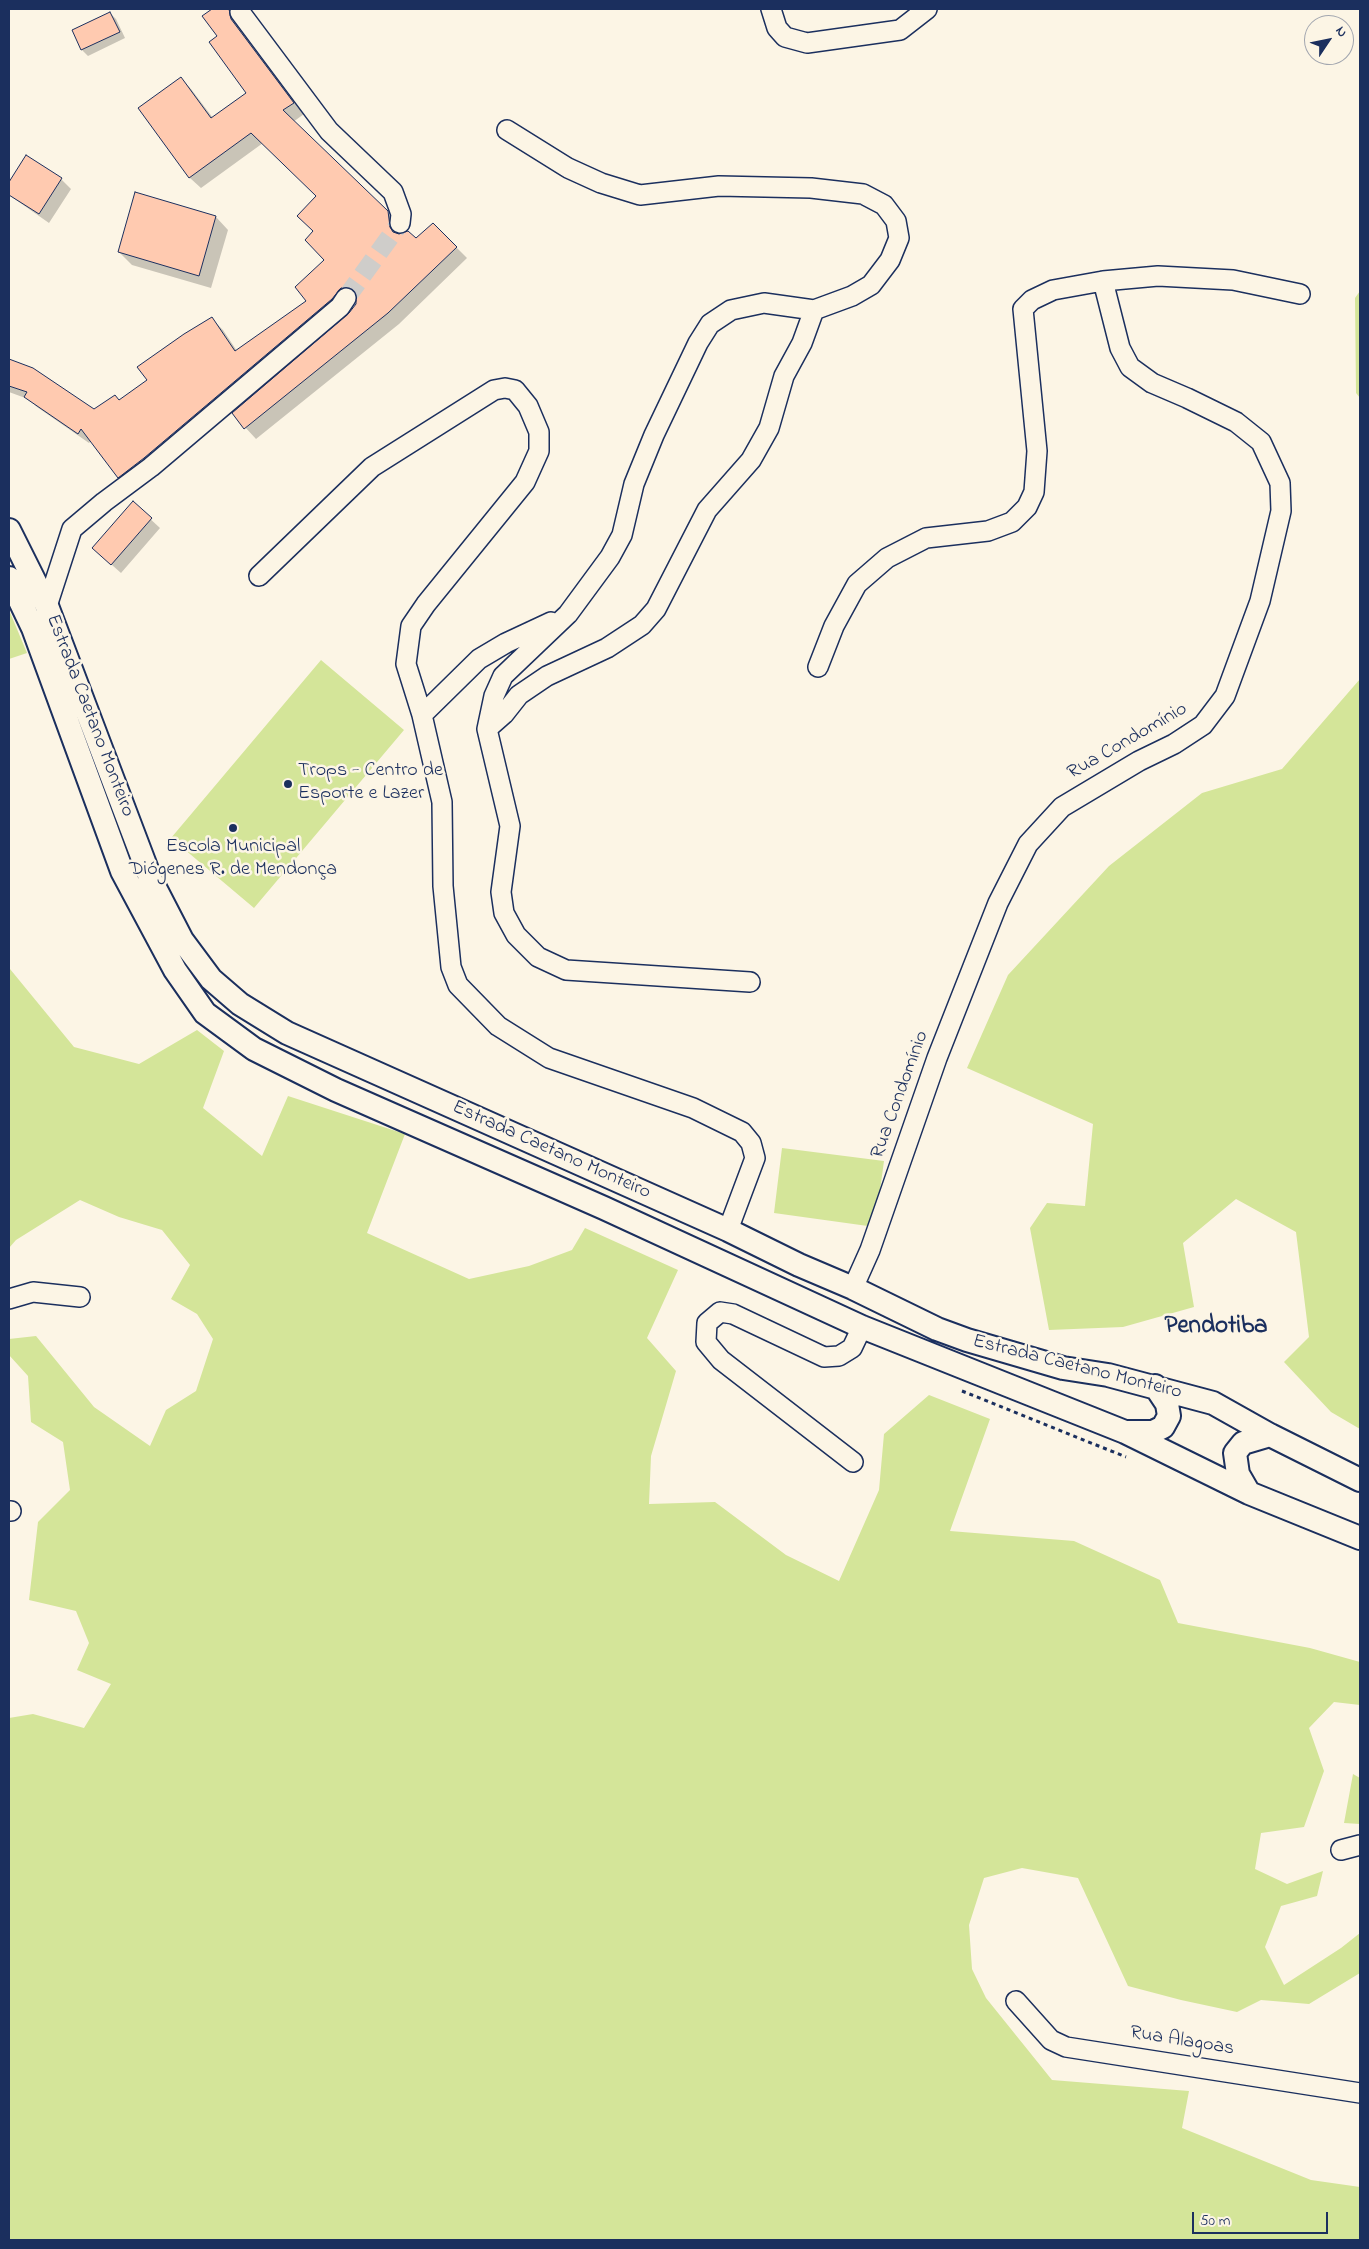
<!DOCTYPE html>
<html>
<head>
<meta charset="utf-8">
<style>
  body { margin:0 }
  #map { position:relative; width:1369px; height:2249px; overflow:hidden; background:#fcf5e5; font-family:"Indie Flower",sans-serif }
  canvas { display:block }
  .frame { position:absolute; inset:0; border:10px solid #1b2f5e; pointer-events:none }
  .north { position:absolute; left:1304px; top:15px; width:50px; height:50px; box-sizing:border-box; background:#fcf5e5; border:1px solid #a2a6af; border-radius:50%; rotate:56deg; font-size:14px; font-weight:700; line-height:20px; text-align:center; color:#1b2f5e }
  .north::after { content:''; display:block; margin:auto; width:18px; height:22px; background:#1b2f5e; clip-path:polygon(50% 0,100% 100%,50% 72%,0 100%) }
  .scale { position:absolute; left:1192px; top:2212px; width:136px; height:22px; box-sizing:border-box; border:2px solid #1b2f5e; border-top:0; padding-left:6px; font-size:15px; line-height:18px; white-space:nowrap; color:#1b2f5e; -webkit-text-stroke:4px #fcf5e5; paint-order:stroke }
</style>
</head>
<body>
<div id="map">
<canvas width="1369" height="2249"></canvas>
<div class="frame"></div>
<div class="north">N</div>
<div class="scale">50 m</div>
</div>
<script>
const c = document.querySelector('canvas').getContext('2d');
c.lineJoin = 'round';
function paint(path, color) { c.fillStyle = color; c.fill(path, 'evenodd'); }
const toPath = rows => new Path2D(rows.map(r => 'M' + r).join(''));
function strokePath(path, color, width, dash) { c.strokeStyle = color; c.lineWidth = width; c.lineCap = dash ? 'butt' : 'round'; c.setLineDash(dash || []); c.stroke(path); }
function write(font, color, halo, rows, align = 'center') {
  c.font = font + ' "Indie Flower",sans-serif'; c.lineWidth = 5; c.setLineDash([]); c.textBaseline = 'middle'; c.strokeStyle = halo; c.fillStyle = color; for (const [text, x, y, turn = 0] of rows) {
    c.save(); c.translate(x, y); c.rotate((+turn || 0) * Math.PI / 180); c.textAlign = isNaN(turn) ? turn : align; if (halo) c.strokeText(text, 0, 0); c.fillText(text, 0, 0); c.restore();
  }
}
paint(toPath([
  [1360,291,1360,398,1356,393,1355,298],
  [9,610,27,653,9,659],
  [321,660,404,730,254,908,171,838],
  [1360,679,1360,1429,1331,1412,1284,1362,1309,1337,1296,1232,1236,1199,1183,1243,1194,1307,1123,1327,1049,1330,1030,1228,1047,1203,1085,1206,1093,1124,967,1068,1008,975,1109,866,1202,793,1282,769],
  [9,964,10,969,74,1047,139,1064,197,1030,224,1051,203,1108,262,1156,288,1096,405,1134,367,1233,469,1279,529,1266,572,1250,585,1228,678,1270,647,1338,676,1371,651,1456,649,1504,715,1502,786,1555,839,1581,879,1490,884,1434,929,1395,990,1419,950,1531,1074,1541,1160,1580,1178,1623,1310,1648,1360,1662,1360,1705,1334,1702,1309,1728,1324,1771,1304,1827,1261,1833,1255,1869,1287,1884,1323,1871,1317,1896,1281,1906,1265,1947,1284,1985,1341,1948,1360,1933,1360,1973,1309,2004,1261,2000,1237,2012,1181,2000,1128,1986,1078,1878,1022,1868,984,1878,969,1925,972,1969,986,1998,1052,2080,1189,2091,1182,2128,1311,2180,1360,2187,1360,2240,9,2240,9,1718,33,1714,84,1728,111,1684,77,1670,89,1643,76,1611,29,1600,38,1522,70,1490,63,1442,31,1422,28,1376,9,1355,9,1339,36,1336,94,1407,150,1446,166,1410,196,1391,213,1339,197,1314,171,1299,190,1265,162,1230,119,1217,80,1200,16,1240,9,1248],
  [782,1148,884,1161,875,1227,774,1213],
  [1353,1774,1360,1778,1360,1824,1344,1823]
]), '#d4e599');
paint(toPath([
  [214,9,235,9,242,31,304,114,293,122,398,223,400,235,416,240,433,224,467,258,399,324,256,439,233,414,350,314,357,304,357,298,352,299,129,488,119,477,91,441,89,443,37,407,28,399,9,392,9,360,33,369,94,411,119,401,148,380,212,319,223,330,237,351,308,301,326,260,315,232,318,196,263,143,201,188,190,178,140,108,181,78,191,89,213,118,248,93,219,36,204,16],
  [110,13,116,19,125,38,88,56,82,50,73,31],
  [26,157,61,179,71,189,49,223,9,195,9,184],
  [216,217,228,230,211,288,132,265,119,252],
  [133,503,160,528,121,573,103,557]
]), '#0003');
const building = toPath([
  [212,9,229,9,231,19,294,103,283,110,388,211,390,227,393,232,399,234,408,231,416,238,433,223,457,247,388,313,244,429,232,413,349,313,356,304,356,293,347,287,341,288,332,299,144,458,118,478,81,429,78,434,24,397,27,392,9,386,9,359,33,368,94,409,115,395,119,400,147,380,137,367,184,334,212,317,235,351,306,301,295,287,324,260,305,240,313,231,297,216,316,196,251,133,189,178,138,108,181,77,211,118,246,93,209,42,217,36,202,16,212,9],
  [110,12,120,32,81,50,72,30,110,12],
  [26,155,62,178,39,214,9,195,9,182,26,155],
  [135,192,216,216,199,276,118,252,135,192],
  [133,501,152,518,111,565,92,548,133,501]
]);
paint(building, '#ffcab0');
strokePath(building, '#1b2f5e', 1);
strokePath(toPath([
  [346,298,400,223]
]), '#cfcdca', 19, [19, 9]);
const minor = toPath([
  [771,9,777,28,785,37,807,43,900,30,927,9],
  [240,12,329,131,393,192,401,214,400,223],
  [507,130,568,168,601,183,640,195,719,186,811,188,863,194,884,205,896,221,899,238,890,260,871,285,852,296,814,310,764,303,731,310,710,324,698,343,654,435,634,484,622,535,610,557,568,614,503,676,494,696,487,729,510,826,501,892,504,913,516,935,538,957,566,970,750,982],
  [259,576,372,467,494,390,505,388,515,390,528,406,539,432,539,451,525,482,426,604,411,626,406,664,422,715,442,802,443,886,451,967,458,985,498,1026,549,1058,693,1108,742,1132,751,1143,755,1158,728,1230],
  [47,606,72,529,104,502,151,467,340,307,346,298],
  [818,667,834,626,857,584,887,558,926,538,988,531,1012,522,1027,507,1034,492,1037,451,1023,309,1032,300,1053,290,1103,281,1158,276,1233,280,1300,294],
  [422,715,479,659,506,643,551,622],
  [487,729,504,714,519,695,547,676,607,648,642,625,656,609,707,510,751,460,769,428,784,376,802,343,814,310],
  [853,1288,870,1250,937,1058,998,903,1028,844,1062,807,1139,761,1174,744,1203,725,1225,696,1260,601,1281,511,1280,483,1261,442,1236,422,1187,398,1152,383,1130,367,1120,348,1103,281],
  [9,1299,33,1292,80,1297],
  [853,1462,721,1360,706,1342,707,1323,720,1312,733,1314,824,1357,839,1356,852,1348,862,1327],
  [9,1511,11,1511],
  [1341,1850,1360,1845],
  [1016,2001,1051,2040,1066,2047,1360,2093]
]);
const major = toPath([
  [9,530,47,606,151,880,182,940,211,979,240,1004,287,1033,728,1230,799,1265,853,1288,937,1329,967,1340,1063,1368,1108,1375,1213,1403,1270,1435,1360,1480],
  [9,578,33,628,122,871,175,970,205,1013,254,1049,336,1090,604,1208,862,1327,1125,1432,1249,1493,1360,1538],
  [1126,1432,1153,1432,1163,1427,1169,1416,1167,1404,1155,1386],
  [1249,1493,1238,1474,1235,1453,1243,1443,1270,1435]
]);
strokePath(minor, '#1b2f5e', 22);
strokePath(major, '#1b2f5e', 26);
strokePath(toPath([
  [962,1391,1126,1457]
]), '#1b2f5e', 3, [4, 4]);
strokePath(minor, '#fcf5e5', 19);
strokePath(major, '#fcf5e5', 22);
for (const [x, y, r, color] of [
  [288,784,5,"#1b2f5e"],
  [233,828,5,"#1b2f5e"]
]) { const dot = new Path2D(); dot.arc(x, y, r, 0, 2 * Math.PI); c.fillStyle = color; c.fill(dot); strokePath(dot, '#fcf5e5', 2); }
write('20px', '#1b2f5e', '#fcf5e5', [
  ["Estrada Caetano Monteiro",89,716,69],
  ["Rua Condomínio",1128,742,-30],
  ["Rua Condomínio",901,1095,-70],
  ["Estrada Caetano Monteiro",551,1151,24],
  ["Estrada Caetano Monteiro",1077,1368,14],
  ["Rua Alagoas",1182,2042,9]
]);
write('20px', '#1b2f5e', '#fcf5e5', [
  ["Trops - Centro de",298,772],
  ["Esporte e Lazer",298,795],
  ["Escola Municipal",233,848,"center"],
  ["Diógenes R. de Mendonça",233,871,"center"]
], 'left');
write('bold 25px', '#1b2f5e', '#fcf5e5', [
  ["Pendotiba",1216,1328]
]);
</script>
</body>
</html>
